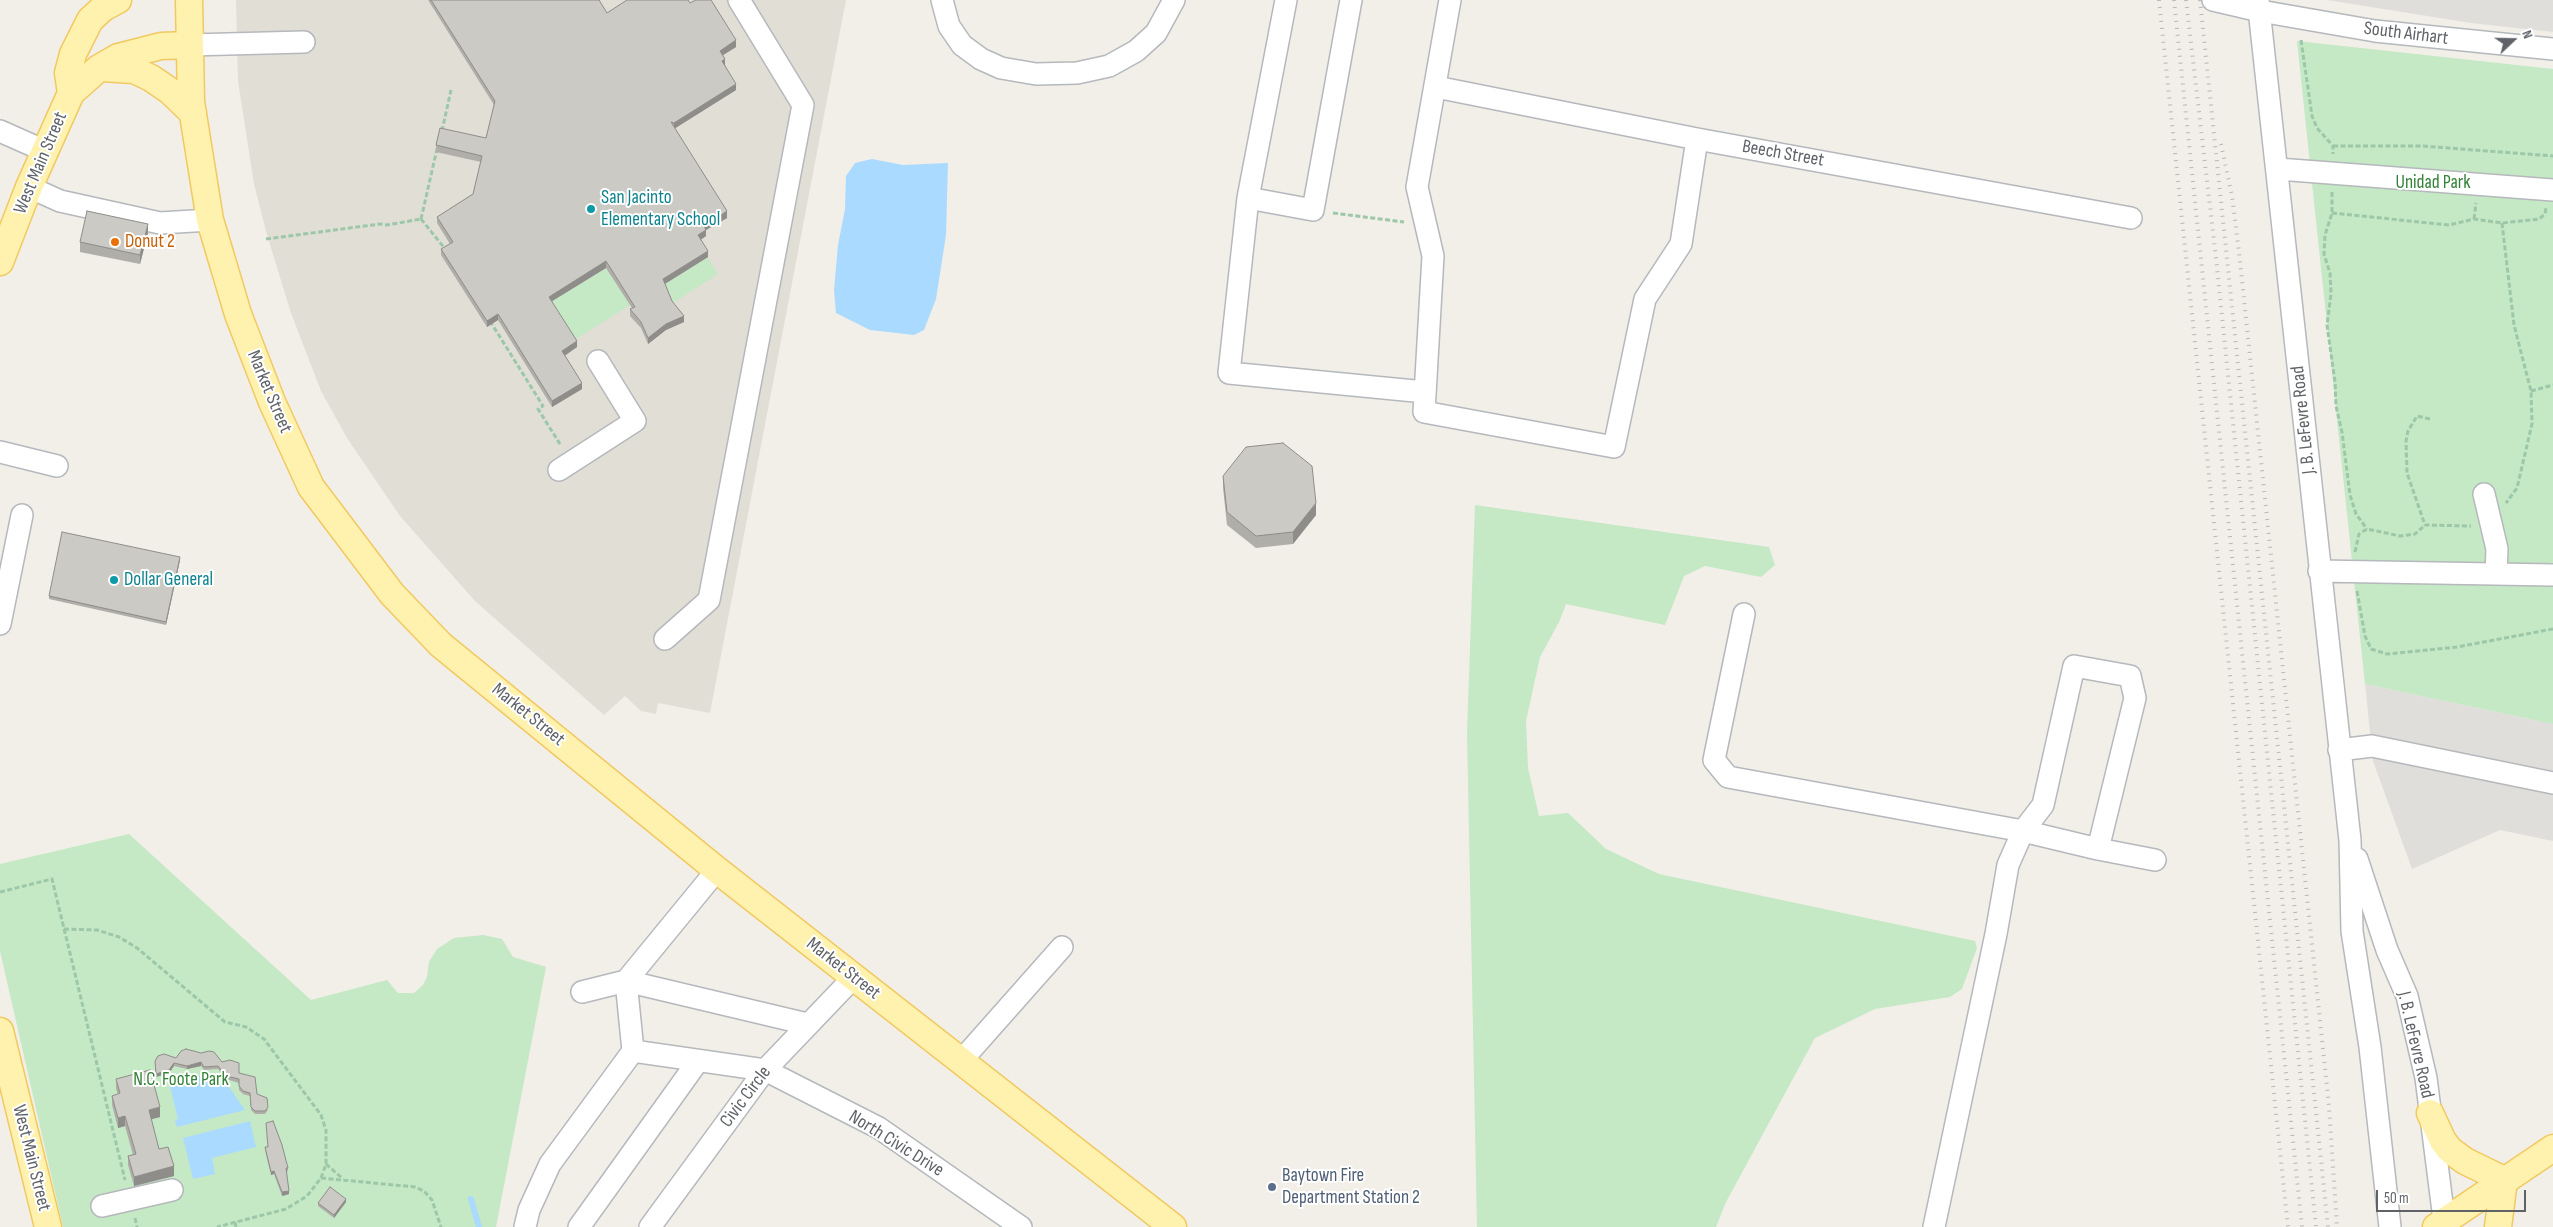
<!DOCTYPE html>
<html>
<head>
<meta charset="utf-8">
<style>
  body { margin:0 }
  #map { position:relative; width:2553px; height:1227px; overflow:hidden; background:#f1efe8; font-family:"Sofia Sans Condensed",sans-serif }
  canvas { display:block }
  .north { position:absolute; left:2488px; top:15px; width:50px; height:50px; -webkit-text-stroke:4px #fff; paint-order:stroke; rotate:69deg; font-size:14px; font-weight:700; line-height:20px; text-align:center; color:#5f6368 }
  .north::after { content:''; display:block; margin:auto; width:18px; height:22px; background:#5f6368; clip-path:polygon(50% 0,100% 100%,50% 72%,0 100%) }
  .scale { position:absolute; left:2376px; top:1190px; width:150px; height:22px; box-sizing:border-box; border:2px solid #5f6368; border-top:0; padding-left:6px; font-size:15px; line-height:18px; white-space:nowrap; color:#5f6368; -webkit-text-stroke:4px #fff; paint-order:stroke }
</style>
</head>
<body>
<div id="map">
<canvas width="2553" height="1227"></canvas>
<div class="north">N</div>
<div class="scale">50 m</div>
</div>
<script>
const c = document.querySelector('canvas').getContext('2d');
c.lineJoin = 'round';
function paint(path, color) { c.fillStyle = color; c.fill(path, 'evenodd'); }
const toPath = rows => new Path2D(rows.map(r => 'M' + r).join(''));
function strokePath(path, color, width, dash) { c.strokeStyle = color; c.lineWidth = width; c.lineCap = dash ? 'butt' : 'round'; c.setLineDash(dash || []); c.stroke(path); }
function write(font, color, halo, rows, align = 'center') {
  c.font = font + ' "Sofia Sans Condensed",sans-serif'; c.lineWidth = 4; c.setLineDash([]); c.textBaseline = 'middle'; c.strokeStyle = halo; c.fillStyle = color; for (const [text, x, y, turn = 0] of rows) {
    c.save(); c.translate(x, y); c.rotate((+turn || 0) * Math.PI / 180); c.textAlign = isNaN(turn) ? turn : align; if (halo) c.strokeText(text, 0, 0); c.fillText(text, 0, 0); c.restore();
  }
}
paint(toPath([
  [2327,0,2553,0,2553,32,2471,23],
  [2365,684,2553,724,2553,841,2500,830,2412,869,2373,761]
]), '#e0deda');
paint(toPath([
  [236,0,846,0,710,713,658,703,656,714,641,711,625,696,604,715,475,601,400,516,347,438,321,391,291,313,267,235,254,184,238,81]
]), '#e1ded6');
paint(toPath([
  [2297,41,2553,69,2553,724,2365,684],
  [707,257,718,274,673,303,662,286],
  [606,268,630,305,573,341,549,303],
  [1475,505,1769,547,1775,565,1761,577,1705,566,1684,576,1665,625,1566,604,1559,622,1540,657,1526,721,1528,768,1539,816,1568,813,1606,849,1659,874,1975,941,1977,948,1962,989,1950,997,1875,1009,1815,1038,1725,1204,1716,1227,1477,1227,1467,733],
  [129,834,311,1000,387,980,398,993,414,993,423,985,427,977,429,962,437,949,454,938,483,935,502,939,513,957,546,967,496,1227,63,1227,0,951,0,864]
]), '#c5e8c5');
paint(toPath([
  [872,159,903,165,948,163,946,235,936,299,924,330,914,335,870,330,836,313,834,290,838,245,845,209,846,176,855,163],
  [194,1075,208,1077,229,1087,245,1110,177,1127,175,1120,178,1119,168,1079],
  [250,1121,256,1147,212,1158,215,1174,193,1179,183,1138]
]), '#aadaff');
strokePath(toPath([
  [471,1199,479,1227]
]), '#aadaff', 6);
const minor = toPath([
  [942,0,949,26,962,45,981,59,1001,68,1036,74,1077,73,1109,66,1136,51,1156,33,1174,0],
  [1286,0,1248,198,1313,210,1351,0],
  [1450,0,1417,187,1433,256,1424,412,1614,447,1645,299,1681,244,1697,139],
  [2213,0,2260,11,2375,31,2553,49],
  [2258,0,2350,840,2352,931,2370,1047,2390,1227],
  [190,45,304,42],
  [1436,87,1697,139,2131,218],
  [0,131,45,151],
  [2278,169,2553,190],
  [29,187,60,201,160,223,210,220],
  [1248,198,1229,373,1425,392],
  [0,452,57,466],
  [559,470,635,421,598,361],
  [2484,494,2497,549,2496,574],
  [2319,571,2553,575],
  [1744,614,1714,760,1728,777,2023,831,2098,849],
  [0,624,22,515],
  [665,639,709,600,803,105,739,0],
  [2339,750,2372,746,2553,783],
  [2357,859,2387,950,2407,996,2426,1078,2445,1227],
  [582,992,626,981,807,1024],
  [633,1051,765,1070,879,1128,1021,1227],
  [961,1061,1062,947],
  [102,1206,172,1190],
  [525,1227,529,1210,550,1164,633,1051,626,981,717,870],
  [579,1227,698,1061],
  [650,1227,765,1070,854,977],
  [1934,1227,1996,934,2008,865,2023,831,2043,805,2074,666,2130,676,2135,698,2098,849,2155,860]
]);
const major = toPath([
  [189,0,191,102,210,220,238,314,272,402,311,487,392,594,441,645,717,870,1173,1227],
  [102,68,134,70,151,78,170,91,193,113],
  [71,93,68,73,73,54,90,20,103,8,118,0],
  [0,262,29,187,71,93,99,68,118,57,161,46,190,45],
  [0,1031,48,1227],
  [2430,1113,2443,1141,2450,1150,2465,1161,2504,1180],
  [2436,1227,2553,1148],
  [2498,1227,2504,1180]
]);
strokePath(minor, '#b5b8bc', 24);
strokePath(major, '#f2c960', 29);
strokePath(toPath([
  [2301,40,2312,116,2317,128,2333,146,2333,154],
  [442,131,451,90],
  [2333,146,2422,146,2553,156],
  [2332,192,2332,213,2325,235,2324,254,2330,273,2331,294,2327,325,2335,382,2336,406,2342,432,2350,495,2356,514,2367,529],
  [1333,213,1404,222],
  [2332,213,2449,225,2474,219,2502,223,2539,219,2545,214,2546,208],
  [421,219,446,250],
  [421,219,437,149],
  [2474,219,2476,203],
  [2502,223,2514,325,2531,391,2532,424,2517,488,2506,503],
  [266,239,380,224,387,225,421,219],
  [490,321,543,406,538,409,560,444],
  [2531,391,2553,385],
  [2430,419,2417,416,2408,431,2406,441,2407,473,2425,525,2471,526],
  [2355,552,2359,534,2367,529,2400,536,2415,534,2425,525],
  [2357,591,2365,636,2371,649,2387,654,2457,647,2553,629],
  [0,892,52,879,125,1180],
  [64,929,97,930,119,937,137,948,225,1022,246,1027,264,1039,321,1115,326,1130,326,1164,321,1178,307,1196,286,1209,217,1227],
  [326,1164,343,1179],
  [321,1178,415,1187,424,1191,432,1200,441,1227],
  [135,1218,137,1227],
  [235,1222,236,1227]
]), '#9cc7a9', 3, [5, 2.5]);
strokePath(minor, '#fff', 21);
strokePath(major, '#fff2af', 26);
strokePath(toPath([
  [2159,0,2288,1227],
  [2174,0,2302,1227],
  [2186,0,2216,258,2316,1227],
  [2200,0,2328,1227],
  [2221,144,2232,196,2239,252,2329,1106,2337,1227]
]), '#b6b7b8', 4, [1, 6]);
paint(toPath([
  [428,0,599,0,607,13,690,3,736,47,723,55,725,65,736,90,675,128,727,218,706,230,706,236,701,240,708,257,665,284,672,301,684,322,666,330,648,344,641,328,630,316,630,309,632,308,606,268,552,301,577,347,565,356,582,389,552,407,498,320,487,327,441,255,441,249,450,244,437,223,437,217,473,194,481,162,436,152,436,145,486,138,494,105],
  [148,233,140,264,80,252,80,242],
  [1223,476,1316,515,1293,544,1256,548,1227,525,1223,488],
  [180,560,166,625,49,599,49,596],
  [176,1058,222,1062,239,1073,257,1094,268,1110,265,1114,255,1114,251,1110,250,1096,243,1094,239,1090,239,1083,226,1079,218,1069,204,1070,201,1066,187,1069,174,1066,169,1073,156,1077,155,1061],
  [116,1079,160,1117,151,1119,159,1149,174,1176,134,1186,128,1165,128,1156,133,1155,125,1126,118,1128,112,1105,112,1096,118,1094,116,1089],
  [265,1147,288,1168,288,1171,286,1172,289,1194,282,1196,274,1174,271,1175,265,1150],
  [346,1202,334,1218,318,1206,318,1203]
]), '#afaea9');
paint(toPath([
  [736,40,736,47,720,57,720,51],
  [725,59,725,65,722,67,722,61],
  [736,84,736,90,674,129,674,123],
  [727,211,727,218,706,230,706,236,698,241,698,235,704,226],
  [148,224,148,233,140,264,140,255],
  [708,251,708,257,663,285,663,279],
  [606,261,606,268,549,303,549,297],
  [498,314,498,320,487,327,487,321],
  [684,316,684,322,666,330,648,344,648,338,666,324],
  [577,341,577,347,562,357,562,351],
  [582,383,582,389,552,407,552,401],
  [1316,503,1316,515,1293,544,1293,532],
  [180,557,180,560,166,625,166,622],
  [201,1062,201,1066,187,1069,187,1066],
  [174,1063,174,1066,169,1073,156,1077,156,1074],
  [160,1107,160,1117,149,1120,149,1110],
  [125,1116,125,1126,118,1128,118,1118],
  [174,1166,174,1176,134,1186,134,1177],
  [274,1171,274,1174,271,1175,271,1172],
  [289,1191,289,1194,282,1196,282,1192],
  [346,1199,346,1202,334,1218,334,1215]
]), '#8f8d8a');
const building = toPath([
  [431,0,599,0,607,13,627,0,688,0,690,3,696,0,711,0,736,40,720,51,725,59,722,61,736,84,674,123,671,122,727,211,704,226,706,230,698,235,708,251,663,279,672,301,684,316,666,324,648,338,641,322,630,309,635,307,606,261,549,297,577,341,562,351,582,383,552,401,498,314,487,321,441,249,453,242,437,217,473,194,482,156,436,145,440,128,486,138,495,101,431,0],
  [87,211,148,224,140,255,80,242,87,211],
  [1283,443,1312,466,1316,503,1293,532,1256,536,1227,512,1223,476,1246,447,1283,443],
  [62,532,180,557,166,622,49,596,62,532],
  [186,1049,201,1053,209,1051,214,1052,222,1062,230,1060,239,1063,239,1073,255,1077,257,1094,267,1098,268,1107,265,1111,255,1111,251,1107,250,1093,243,1091,239,1086,239,1079,226,1076,218,1066,204,1067,201,1062,187,1066,174,1063,169,1070,156,1074,155,1061,158,1056,164,1054,176,1058,181,1051,186,1049],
  [150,1070,160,1107,149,1110,159,1149,168,1147,174,1166,134,1177,128,1156,136,1154,125,1116,118,1118,112,1096,120,1093,116,1079,150,1070],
  [273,1121,282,1145,288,1168,286,1168,289,1191,282,1192,274,1171,271,1172,265,1147,268,1147,266,1123,273,1121],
  [330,1187,346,1199,334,1215,318,1203,330,1187]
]);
paint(building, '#cccac5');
strokePath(building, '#8f8d8a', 1);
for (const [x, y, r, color] of [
  [591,209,5,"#0f9aa8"],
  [115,242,5,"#e8710a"],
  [114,580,5,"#0f9aa8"],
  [1272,1187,5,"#5c6f8a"]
]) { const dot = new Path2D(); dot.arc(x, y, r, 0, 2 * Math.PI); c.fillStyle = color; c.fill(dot); strokePath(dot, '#fff', 2); }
write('19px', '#5f6368', '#fff', [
  ["South Airhart",2406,34,7],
  ["Beech Street",1783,154,10],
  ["West Main Street",41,163,-67],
  ["Market Street",269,392,67],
  ["J. B. LeFevre Road",2304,420,-96],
  ["Market Street",528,715,39],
  ["Market Street",843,969,38],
  ["J. B. LeFevre Road",2415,1045,77],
  ["Civic Circle",746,1097,-53],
  ["North Civic Drive",896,1144,32],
  ["West Main Street",31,1158,76]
]);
write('19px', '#348238', '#fff', [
  ["Unidad Park",2433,183],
  ["N.C. Foote Park",181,1080]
]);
write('19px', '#0d838f', '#fff', [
  ["San Jacinto",601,198],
  ["Elementary School",601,220],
  ["Dollar General",124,580]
], 'left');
write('19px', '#c56008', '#fff', [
  ["Donut 2",125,242]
], 'left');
write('19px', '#4e5e75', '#fff', [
  ["Baytown Fire",1282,1176],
  ["Department Station 2",1282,1198]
], 'left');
</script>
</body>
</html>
